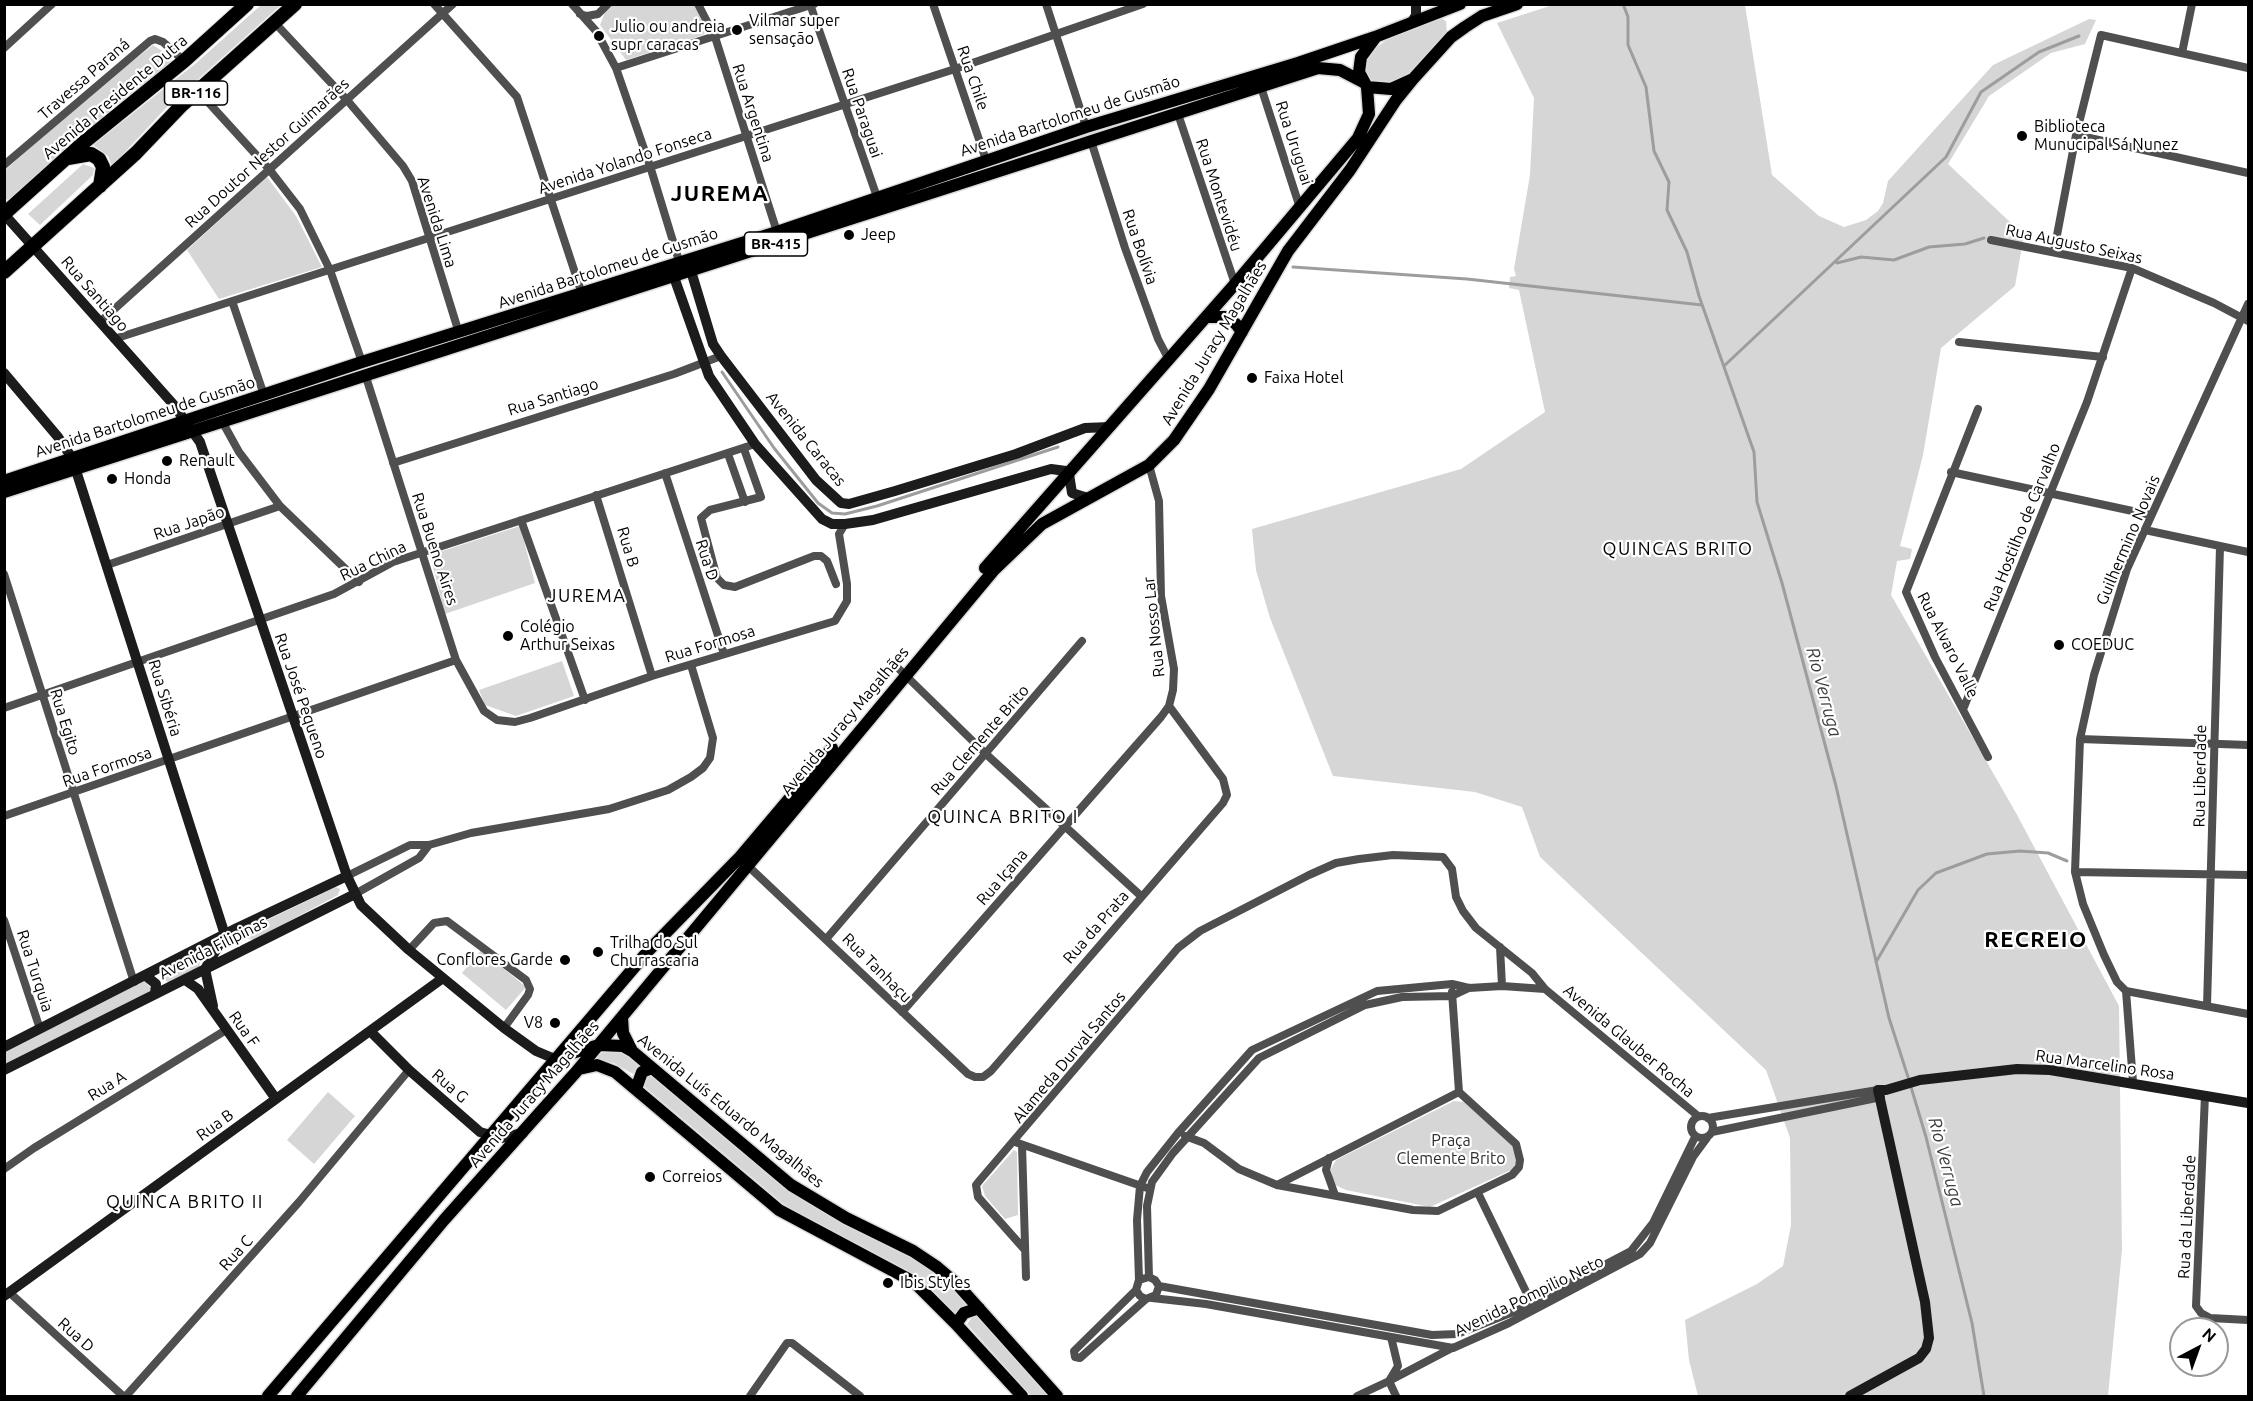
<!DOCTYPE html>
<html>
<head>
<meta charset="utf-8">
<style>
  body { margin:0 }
  #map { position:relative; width:2253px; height:1401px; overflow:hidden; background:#fff; font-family:Ubuntu,sans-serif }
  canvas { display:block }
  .frame { position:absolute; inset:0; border:6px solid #000; pointer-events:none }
  .north { position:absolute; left:2169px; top:1317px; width:60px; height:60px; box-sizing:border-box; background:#fff; border:2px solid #999; border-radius:50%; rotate:41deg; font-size:16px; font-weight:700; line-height:24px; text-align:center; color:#000 }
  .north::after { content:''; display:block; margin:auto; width:21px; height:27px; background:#000; clip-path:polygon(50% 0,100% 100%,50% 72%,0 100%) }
</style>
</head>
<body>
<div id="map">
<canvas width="2253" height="1401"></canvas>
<div class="frame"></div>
<div class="north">N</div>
</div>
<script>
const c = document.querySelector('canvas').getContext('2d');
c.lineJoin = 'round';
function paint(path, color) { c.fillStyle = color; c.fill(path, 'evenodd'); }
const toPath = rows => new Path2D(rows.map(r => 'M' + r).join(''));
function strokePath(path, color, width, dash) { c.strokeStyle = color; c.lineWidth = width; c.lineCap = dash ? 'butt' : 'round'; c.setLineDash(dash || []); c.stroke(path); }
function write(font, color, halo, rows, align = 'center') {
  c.font = font + ' Ubuntu,sans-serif'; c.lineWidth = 4.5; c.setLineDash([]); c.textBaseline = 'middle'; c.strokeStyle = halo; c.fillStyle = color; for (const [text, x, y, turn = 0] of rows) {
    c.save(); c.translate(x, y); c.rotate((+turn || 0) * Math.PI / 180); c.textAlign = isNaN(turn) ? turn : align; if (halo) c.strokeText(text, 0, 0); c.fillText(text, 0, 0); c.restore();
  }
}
paint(toPath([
  [696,4,708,30,703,35,626,60,600,25,605,12,613,5],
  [261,5,281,5,167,107,112,166,108,156,93,145,195,64],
  [1553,5,1745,5,1772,175,1819,216,1844,227,1866,220,1878,211,1883,203,1888,181,1993,65,2089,19,2096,20,2085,44,2051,53,1989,96,1948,164,2024,235,2015,286,1941,348,1923,455,1900,546,1912,549,1910,559,1897,561,1891,595,2016,813,2119,1006,2122,1250,2108,1396,1698,1396,1689,1360,1685,1320,1757,1284,1783,1266,1791,1225,1790,1138,1766,1070,1540,857,1522,807,1475,792,1333,776,1270,618,1256,570,1252,529,1461,469,1545,412,1519,290,1509,288,1510,277,1516,276,1514,269,1530,175,1534,98,1497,23],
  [1438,17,1446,21,1447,34,1415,70,1389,83,1370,82,1364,68,1373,50,1388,39],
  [153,45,171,57,171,63,86,131,14,198,5,200,4,171,107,81],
  [83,164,94,168,93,175,40,225,28,214],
  [267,177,296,216,322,267,219,299,187,250],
  [520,526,535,583,445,614,430,555],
  [562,661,574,696,516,716,485,705,479,690],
  [336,887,340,889,338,895,254,940,243,938,238,934],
  [481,950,526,987,506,1010,462,973],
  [202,952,199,968,168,983,162,976,162,972],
  [144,981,151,988,151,993,5,1067,5,1050],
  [617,1052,631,1054,644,1064,637,1066,633,1074,614,1063,592,1060,597,1053],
  [652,1074,750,1153,918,1258,971,1303,956,1314,924,1281,907,1270,786,1206,646,1088,643,1084,644,1078],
  [328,1092,355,1116,314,1164,287,1140],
  [1454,1101,1464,1102,1516,1146,1517,1162,1511,1170,1430,1207,1346,1190,1333,1184,1331,1169,1336,1160],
  [1014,1150,1017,1152,1018,1215,1005,1219,985,1196,982,1186],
  [974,1315,982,1316,1055,1396,1031,1396,967,1324]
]), '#d6d6d6');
strokePath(toPath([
  [1623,4,1628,17,1628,45,1646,87,1654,151,1669,182,1667,210,1687,252,1699,296,1754,452,1757,502,1782,583,1836,786,1889,1018,1909,1080],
  [1837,263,1861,257,1894,260,1929,247,1965,244,1984,238],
  [1293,267,1467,279,1702,305],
  [1724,366,1946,157,1981,92,2039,52,2079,36],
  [722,372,774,448,818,503,832,513,845,514,877,506,1058,447],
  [1876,962,1918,890,1936,873,1987,854,2020,851,2048,853,2067,861],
  [1911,1087,1926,1137,1972,1323,1984,1396]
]), '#9d9d9d', 3);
const primary = toPath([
  [1375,38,1361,57,1359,72,1367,87,1391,89,1413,79,1451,37,1465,27,1482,16,1517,4],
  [1207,317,1225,317,1236,324,1242,332],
  [4,481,362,362,777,232,1086,127,1298,63,1375,37,1460,4],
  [4,492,1318,68,1340,70,1363,82],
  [985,568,1235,284,1358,138,1369,114,1367,87],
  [622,1017,623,1033,632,1051],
  [559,1057,599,1045,623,1046,632,1051,791,1185,846,1218,913,1251,937,1267,957,1284,1057,1396],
  [579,1069,597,1065,615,1072,779,1210,914,1282,956,1324,1022,1396],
  [636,1089,642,1072,652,1068],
  [956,1324,964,1313,979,1308],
  [268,1396,649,950,739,858,832,748],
  [297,1396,444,1220,576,1072,994,570,1042,524,1149,465,1174,440,1209,389,1288,251,1350,170,1396,100,1413,79]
]);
const highway = toPath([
  [68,158,91,154,99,159,103,167,100,186],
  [4,214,83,143,184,61,247,4],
  [4,272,136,153,182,105,295,4]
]);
strokePath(primary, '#dbdbdb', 15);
strokePath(highway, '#dbdbdb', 16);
strokePath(toPath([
  [434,4,517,97,582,294],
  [572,4,596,31,616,68,650,166,679,261],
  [698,4,715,37,777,232],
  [810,4,877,197],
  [933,4,986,160],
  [1046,4,1086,127],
  [580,14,587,16,598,14,608,4],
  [275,23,347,100,403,166,412,181,459,333],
  [4,48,52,4],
  [2182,53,2192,4],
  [616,68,814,4],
  [1261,87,1300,208],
  [198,91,269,169,300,209,330,270,362,362],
  [1178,114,1235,284],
  [2076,135,2248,173],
  [1091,141,1125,248,1158,339,1169,360],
  [4,165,150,41,155,39,163,42,184,61],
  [1991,240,2132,268,2214,303,2248,321],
  [2054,251,2076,135,2101,35,2248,68],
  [232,301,264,395],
  [100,322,453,4],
  [114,339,955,69,1143,4],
  [1959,342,2103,357],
  [366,377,456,660,484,711,497,720,515,722,530,718,652,676,835,621,847,601,847,584,839,534,845,524],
  [1978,409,1906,592,1935,657,1988,757],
  [223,423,239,452,280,506,359,582],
  [744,449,761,497,710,510,701,518,717,578,724,585,735,587,814,556,821,556,827,561,836,584],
  [728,454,745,502],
  [393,463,674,374,721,356],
  [1951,472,2151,515],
  [665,473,724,654],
  [596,495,652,676],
  [521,520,585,700],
  [2145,530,2248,552],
  [107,565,280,506],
  [4,574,134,982],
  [899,669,986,754,1141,896],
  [1964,707,2087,402,2132,268],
  [4,708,334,594,393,562,755,444],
  [2080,739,2248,745],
  [4,816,456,660],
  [747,865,968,1074,975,1077,983,1077,991,1071,1223,803,1227,795,1223,779,1169,706,1173,690,1174,669,1161,596,1159,501,1149,465],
  [2075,872,2248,875],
  [347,876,410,845,429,845,471,833,609,809,668,790,691,777,703,768,710,758,713,738,691,665],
  [355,894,419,858,429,845],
  [4,920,40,1029],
  [827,938,1082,641],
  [1500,947,1502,986],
  [409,950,434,923,447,921,526,980,530,989,528,995,504,1028],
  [2126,991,2248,1014],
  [1452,992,1459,1092],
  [2207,1006,2220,547],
  [902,1012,1161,717,1169,706],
  [2133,1082,2126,991,2117,982,2104,955,2083,904,2075,872,2080,739,2094,675,2127,569,2248,304],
  [2205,1095,2196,1306,2201,1313,2210,1318,2248,1320],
  '1691 1127a11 11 0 1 1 22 0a11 11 0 1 1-22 0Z',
  [1708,1118,1878,1090],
  [1712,1132,1881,1097],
  [1185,1136,1204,1143,1239,1169,1277,1185,1413,1210,1438,1211,1512,1175,1519,1167,1520,1160,1516,1144,1459,1092],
  [1015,1142,1150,1189],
  [1022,1145,1026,1277],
  [1329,1158,1326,1170,1335,1195],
  [4,1169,34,1148,226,1030],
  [1277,1185,1459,1092],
  [1478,1193,1533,1306],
  [1025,1250,978,1197,976,1185,980,1180,1178,948,1200,931,1309,875,1336,863,1359,859,1393,855,1443,857,1452,869,1456,897,1463,911,1476,928,1532,973,1545,989],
  [1149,1277,1147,1206,1152,1182,1173,1153,1259,1058,1365,1005,1402,997,1452,996,1469,988],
  [1139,1280,1149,1277,1155,1280,1159,1286,1156,1295,1146,1299,1140,1296,1136,1290,1139,1280,1137,1220,1140,1186,1147,1172,1178,1133,1252,1050,1377,991,1452,984,1469,988,1502,986,1545,989,1698,1116],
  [1159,1286,1432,1335,1457,1334,1518,1310,1631,1251,1653,1223,1695,1137],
  [1136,1290,1074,1351,1075,1357,1080,1358,1146,1299],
  [10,1293,123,1396],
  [1152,1298,1206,1304,1453,1348,1509,1323,1640,1254,1650,1243,1693,1157,1707,1138],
  [126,1396,299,1202,409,1070],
  [750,1396,787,1343,792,1343,860,1396],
  [1357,1396,1389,1381,1398,1366,1391,1337],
  [1396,1396,1389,1381,1452,1348]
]), '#4f4f4f', 8);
strokePath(toPath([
  [1412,22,1416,15,1416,4],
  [4,214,173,404,200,442,347,876,361,905,409,950,504,1028,536,1051,555,1059],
  [691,271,713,344,721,356,816,480,841,503,849,504,895,491,1016,454,1085,428,1110,427],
  [674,277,709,376,755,444,822,519,832,524,845,524,873,520,1051,469,1066,471,1069,474,1072,493,1088,498],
  [4,373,58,437,72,458,225,935],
  [146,976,156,984,155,994],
  [185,980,198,989,276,1099],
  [213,1006,205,969,223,938],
  [370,1031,409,1070,480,1132,501,1138,523,1133],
  [4,1047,237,928,347,876],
  [4,1070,355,894],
  [4,1296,443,978],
  [1850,1396,1919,1358,1926,1349,1929,1338,1925,1302,1878,1090,1886,1090,1920,1080,2017,1069,2050,1070,2248,1103]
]), '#1c1c1c', 10);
strokePath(primary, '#000', 12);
strokePath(highway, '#000', 14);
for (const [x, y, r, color] of [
  [737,30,6,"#000"],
  [599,36,6,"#000"],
  [2022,136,6,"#000"],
  [849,235,6,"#000"],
  [1252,378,6,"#000"],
  [167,461,6,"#000"],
  [112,479,6,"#000"],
  [508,636,6,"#000"],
  [2059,645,6,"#000"],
  [598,952,6,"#000"],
  [565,960,6,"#000"],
  [555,1023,6,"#000"],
  [650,1177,6,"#000"],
  [888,1283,6,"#000"]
]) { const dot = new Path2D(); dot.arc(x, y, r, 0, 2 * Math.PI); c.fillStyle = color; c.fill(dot); strokePath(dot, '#fff', 2); }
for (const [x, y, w] of [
  [196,93,63],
  [776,244,63]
]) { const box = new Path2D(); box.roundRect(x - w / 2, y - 12, w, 24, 4.5); c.fillStyle = '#fff'; c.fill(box); strokePath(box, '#000', 1.5); }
write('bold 15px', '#000', null, [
  ["BR-116",196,93],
  ["BR-415",776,244]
]);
write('16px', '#000', '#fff', [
  ["Vilmar super",749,21],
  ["sensação",749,39],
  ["Julio ou andreia",611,27],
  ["supr caracas",611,45],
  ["Biblioteca",2034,127],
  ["Munucipal Sá Nunez",2034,145],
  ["Jeep",861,235],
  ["Faixa Hotel",1264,378],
  ["Renault",179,461],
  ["Honda",124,479],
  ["Colégio",520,627],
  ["Arthur Seixas",520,645],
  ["COEDUC",2071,645],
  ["Trilha do Sul",610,943],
  ["Churrascaria",610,961],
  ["Conflores Garde",553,960,"right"],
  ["V8",543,1023,"right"],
  ["Correios",662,1177],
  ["Ibis Styles",900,1283]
], 'left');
write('16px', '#000', '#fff', [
  ["Rua Chile",973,78,71],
  ["Travessa Paraná",84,79,-41],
  ["Avenida Presidente Dutra",115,97,-40],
  ["Rua Argentina",753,113,72],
  ["Rua Paraguai",862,113,71],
  ["Avenida Bartolomeu de Gusmão",1070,116,-18],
  ["Rua Uruguai",1294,143,72],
  ["Rua Doutor Nestor Guimarães",267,153,-42],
  ["Avenida Yolando Fonseca",625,161,-18],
  ["Rua Montevidéu",1219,195,72],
  ["Avenida Lima",437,222,72],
  ["Rua Augusto Seixas",2074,244,12],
  ["Rua Bolívia",1140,247,71],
  ["Avenida Bartolomeu de Gusmão",608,268,-18],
  ["Rua Santiago",95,294,49],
  ["Avenida Juracy Magalhães",1214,343,-59],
  ["Rua Santiago",553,397,-17],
  ["Avenida Bartolomeu de Gusmão",145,417,-18],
  ["Avenida Caracas",806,439,51],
  ["Rua Japão",189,523,-19],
  ["Rua Hostilho de Carvalho",2022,527,-68],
  ["Guilhermino Novais",2128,540,-67],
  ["Rua B",628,547,73],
  ["Rua Bueno Aires",435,549,72],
  ["Rua D",707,560,72],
  ["Rua China",373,561,-26],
  ["Rua Nosso Lar",1154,627,-96],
  ["Rua Formosa",710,644,-17],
  ["Rua Alvaro Valle",1948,645,63],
  ["Rua José Pequeno",301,696,71],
  ["Rua Sibéria",165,698,73],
  ["Avenida Juracy Magalhães",845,721,-50],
  ["Rua Egito",65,722,73],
  ["Rua Clemente Brito",980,740,-49],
  ["Rua Formosa",107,767,-19],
  ["Rua Liberdade",2200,776,-89],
  ["Rua Içana",1002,877,-49],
  ["Rua da Prata",1096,927,-49],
  ["Avenida Filipinas",213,948,-27],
  ["Rua Tanhaçu",877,968,45],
  ["Rua Turquia",35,971,72],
  ["Rua F",244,1029,55],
  ["Avenida Glauber Rocha",1629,1041,40],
  ["Alameda Durval Santos",1069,1057,-50],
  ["Rua Marcelino Rosa",2105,1065,8],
  ["Rua A",107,1086,-32],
  ["Rua G",450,1086,41],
  ["Avenida Juracy Magalhães",534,1094,-49],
  ["Avenida Luís Eduardo Magalhães",731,1111,39],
  ["Rua B",215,1125,-36],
  ["Rua da Liberdade",2187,1217,-87],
  ["Rua C",236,1253,-48],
  ["Avenida Pompilio Neto",1529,1296,-26],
  ["Rua D",76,1335,42]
]);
write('16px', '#2d2d2d', '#fff', [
  ["Praça",1451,1141],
  ["Clemente Brito",1451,1159]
]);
c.letterSpacing = '1.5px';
write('18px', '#000', '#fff', [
  ["QUINCAS BRITO",1678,549],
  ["JUREMA",587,596],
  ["QUINCA BRITO I",1003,817],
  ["QUINCA BRITO II",185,1202]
]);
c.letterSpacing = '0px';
write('italic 18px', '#3e3e3e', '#fff', [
  ["Rio Verruga",1824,692,75],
  ["Rio Verruga",1946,1162,75]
]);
c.letterSpacing = '1.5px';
write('bold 22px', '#000', '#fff', [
  ["JUREMA",720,194],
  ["RECREIO",2036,940]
]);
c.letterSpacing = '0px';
</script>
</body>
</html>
